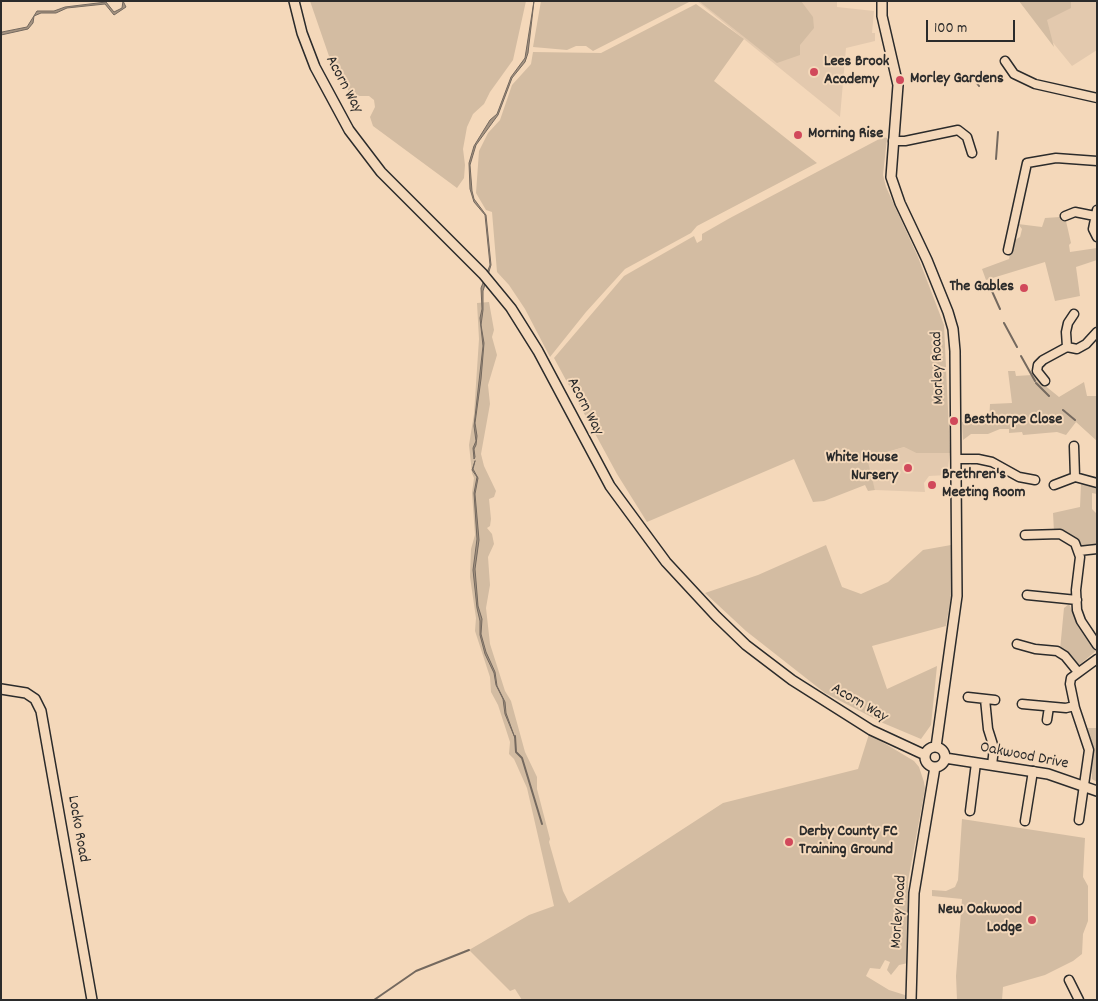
<!DOCTYPE html>
<html>
<head>
<meta charset="utf-8">
<style>
  body { margin:0 }
  #map { position:relative; width:1098px; height:1001px; overflow:hidden; background:#f4d8ba; font-family:Dekko,sans-serif }
  canvas { display:block }
  .frame { position:absolute; inset:0; border:2px solid #2b2b2b; pointer-events:none }
  .scale { position:absolute; left:926px; top:20px; width:89px; height:22px; box-sizing:border-box; border:2px solid #2b2b2b; border-top:0; padding-left:6px; font-size:15px; line-height:18px; white-space:nowrap; color:#2b2b2b; -webkit-text-stroke:4px #f4d8ba; paint-order:stroke }
</style>
</head>
<body>
<div id="map">
<canvas width="1098" height="1001"></canvas>
<div class="frame"></div>
<div class="scale">100 m</div>
</div>
<script>
const c = document.querySelector('canvas').getContext('2d');
c.lineJoin = 'round';
function paint(path, color) { c.fillStyle = color; c.fill(path, 'evenodd'); }
const toPath = rows => new Path2D(rows.map(r => 'M' + r).join(''));
function strokePath(path, color, width, dash) { c.strokeStyle = color; c.lineWidth = width; c.lineCap = dash ? 'butt' : 'round'; c.setLineDash(dash || []); c.stroke(path); }
function write(font, color, halo, rows, align = 'center') {
  c.font = font + ' Dekko,sans-serif'; c.lineWidth = 4; c.setLineDash([]); c.textBaseline = 'middle'; c.strokeStyle = halo; c.fillStyle = color; for (const [text, x, y, turn = 0] of rows) {
    c.save(); c.translate(x, y); c.rotate((+turn || 0) * Math.PI / 180); c.textAlign = isNaN(turn) ? turn : align; if (halo) c.strokeText(text, 0, 0); c.fillText(text, 0, 0); c.restore();
  }
}
paint(toPath([
  [697,1,837,1,837,7,874,11,872,33,875,33,875,41,846,48,840,117],
  [1019,1,1097,1,1097,50,1072,66],
  [904,447,916,453,950,453,947,475,929,476,924,483,925,492,875,490,866,459]
]), '#e3c9ae');
paint(toPath([
  [310,1,526,1,513,60,490,92,484,104,473,114,467,127,463,149,465,165,464,178,457,188,373,126,370,117,375,107,374,100,369,96,350,96,343,75,330,59],
  [541,1,691,1,593,51,586,46,576,46,567,50,533,47],
  [699,1,801,1,813,17,814,28,800,45,800,55,777,63],
  [1019,1,1071,1,1071,8,1047,20,1054,47],
  [696,4,744,39,714,81,817,163,697,226,691,233,625,269,586,312,550,357,525,309,509,285,497,272,492,212,486,210,476,193,479,151,488,133,500,120,512,85,531,64,533,52,601,53],
  [883,137,887,138,883,175,886,187,918,257,944,325,950,453,916,453,904,447,867,458,875,490,868,491,865,485,824,501,813,502,794,459,647,522,617,474,554,358,624,276,694,236,697,243,702,240,702,234,730,218],
  [1060,217,1062,221,1066,221,1071,243,1069,245,1070,252,1097,248,1097,260,1076,267,1080,296,1055,301,1045,262,986,280,982,269,1009,259,1013,241,1020,237,1022,229,1018,224,1042,227,1045,218],
  [489,302,494,330,492,337,497,355,488,385,490,404,481,454,484,466,496,491,494,497,489,499,491,519,490,526,487,528,492,534,494,544,488,557,490,585,486,608,490,644,505,691,511,701,525,752,537,777,537,789,550,839,549,842,563,891,569,903,723,803,858,769,869,734,914,761,919,767,924,782,925,789,908,881,908,963,899,965,891,975,887,970,890,962,885,960,880,969,870,968,866,976,889,990,908,996,908,1000,522,1000,515,989,510,991,469,950,529,915,554,906,527,788,514,759,509,754,510,742,498,705,491,692,490,677,475,631,476,618,470,577,471,549,475,535,472,493,474,478,472,473,469,445,474,414,479,339,477,303],
  [1008,371,1015,371,1016,376,1032,375,1059,397,1084,382,1087,396,1097,396,1097,441,1076,422,1066,435,1057,432,1023,435,1022,432,1009,433,1009,429,1000,429,988,434,971,434,963,440,962,422,989,422,990,404,1012,403],
  [1083,483,1097,489,1097,494,1092,493,1092,509,1097,514,1097,547,1081,549,1076,542,1062,531,1054,532,1053,513,1080,507,1081,484],
  [826,545,842,587,861,594,888,582,923,550,951,545,951,597,946,626,872,646,887,689,937,666,931,725,921,739,883,723,825,693,746,631,705,593,758,575],
  [1069,604,1077,621,1097,650,1078,666,1068,653,1060,650,1064,608],
  [1086,728,1097,728,1097,782,1092,779,1092,748],
  [962,819,1085,838,1083,877,1088,886,1088,921,1083,934,1082,954,1073,961,1045,975,1003,987,1002,1000,957,1000,956,976,962,899,932,896,932,890,946,891,955,887,958,880]
]), '#d3bca2');
const water = toPath([
  [123,1,126,7,114,15,105,4,67,8,56,13,41,13,34,16,33,23,28,29,1,35,2,32,27,27,37,11,54,11,65,7,106,2,114,12,122,8,123,1],
  [534,1,528,53,525,62,512,78,498,115,476,145,470,165,472,191,474,199,486,215,491,265,483,291,483,310,481,325,484,343,481,379,475,423,477,436,476,445,474,449,475,457,474,459,473,448,476,441,474,426,483,346,480,318,482,309,481,288,490,265,485,215,474,202,470,189,469,163,474,146,490,120,497,114,511,77,525,58,534,1],
  [475,461,473,469,478,478,475,494,479,540,475,569,478,606,482,619,481,634,486,652,495,672,497,686,505,702,506,713,515,738,505,714,503,699,496,685,494,673,485,654,480,635,480,621,477,608,473,570,477,539,474,493,477,477,472,470,475,461]
]);
paint(water, '#a49381');
strokePath(water, '#74695f', 1);
strokePath(toPath([
  [973,78,979,86],
  [996,159,998,132],
  [991,289,1000,309],
  [1004,323,1017,347],
  [1021,356,1035,381],
  [1036,383,1049,396],
  [1063,410,1075,420],
  [515,736,516,752,522,758,542,824],
  [374,1000,416,971,469,950]
]), '#74695f', 2);
const minor = toPath([
  [1005,61,1014,74,1035,84,1097,98],
  [893,141,905,141,958,130,967,137,972,153],
  [1097,210,1093,229,1097,237],
  [1065,216,1075,212,1095,216],
  [1008,250,1027,163,1056,158,1097,161],
  [1067,347,1066,332,1068,323,1074,314],
  [1045,381,1037,371,1038,365,1043,360,1067,347,1077,349,1086,344,1097,332],
  [1074,446,1075,477,1097,483],
  [956,459,978,459,992,462,1019,477,1035,480],
  [1054,485,1075,477],
  [1025,535,1060,534,1075,543,1080,557,1076,590,1077,610,1081,621,1097,645],
  [1079,551,1097,549],
  [1027,595,1077,600],
  [1017,644,1035,649,1057,651,1065,656,1078,672],
  [968,697,995,700],
  [985,699,988,729,994,748,992,765],
  [1022,704,1066,708,1074,706],
  [1047,720,1049,707],
  [970,811,976,763],
  [1079,820,1089,750,1075,708,1070,684,1071,678,1097,659],
  [1025,821,1033,771],
  [1069,980,1079,1000]
]);
const tertiary = toPath([
  [294,1,302,33,315,67,349,130,381,172,483,274,511,308,538,351,610,486,666,562,716,616,746,645,792,680,871,730,925,755],
  [882,1,882,16,898,85,891,177,900,203,927,260,948,312,953,329,955,351,957,596,936,747],
  [1,689,26,693,35,699,41,711,92,1000],
  '925 757a10 10 0 1 1 20 0a10 10 0 1 1-20 0Z',
  [945,758,1048,774,1097,791],
  [911,1000,914,893,935,767]
]);
strokePath(minor, '#2b2b2b', 11);
strokePath(tertiary, '#2b2b2b', 12);
strokePath(minor, '#f4d8ba', 8);
strokePath(tertiary, '#f4d8ba', 9);
for (const [x, y, r, color] of [
  [814,72,5,"#d1495b"],
  [900,80,5,"#d1495b"],
  [798,135,5,"#d1495b"],
  [1024,288,5,"#d1495b"],
  [954,421,5,"#d1495b"],
  [908,468,5,"#d1495b"],
  [932,485,5,"#d1495b"],
  [789,842,5,"#d1495b"],
  [1032,920,5,"#d1495b"]
]) { const dot = new Path2D(); dot.arc(x, y, r, 0, 2 * Math.PI); c.fillStyle = color; c.fill(dot); strokePath(dot, '#f4d8ba', 2); }
write('bold 16px', '#2b2b2b', '#f4d8ba', [
  ["Lees Brook",824,63],
  ["Academy",824,81],
  ["Morley Gardens",910,80],
  ["Morning Rise",808,135],
  ["The Gables",1014,288,"right"],
  ["Besthorpe Close",964,421],
  ["White House",898,459,"right"],
  ["Nursery",898,477,"right"],
  ["Brethren's",942,476],
  ["Meeting Room",942,494],
  ["Derby County FC",799,833],
  ["Training Ground",799,851],
  ["New Oakwood",1022,911,"right"],
  ["Lodge",1022,929,"right"]
], 'left');
write('16px', '#2b2b2b', '#f4d8ba', [
  ["Acorn Way",343,85,62],
  ["Morley Road",939,368,-92],
  ["Acorn Way",584,407,63],
  ["Acorn Way",859,704,30],
  ["Oakwood Drive",1024,757,11],
  ["Locko Road",77,829,80],
  ["Morley Road",900,912,-86]
]);
</script>
</body>
</html>
